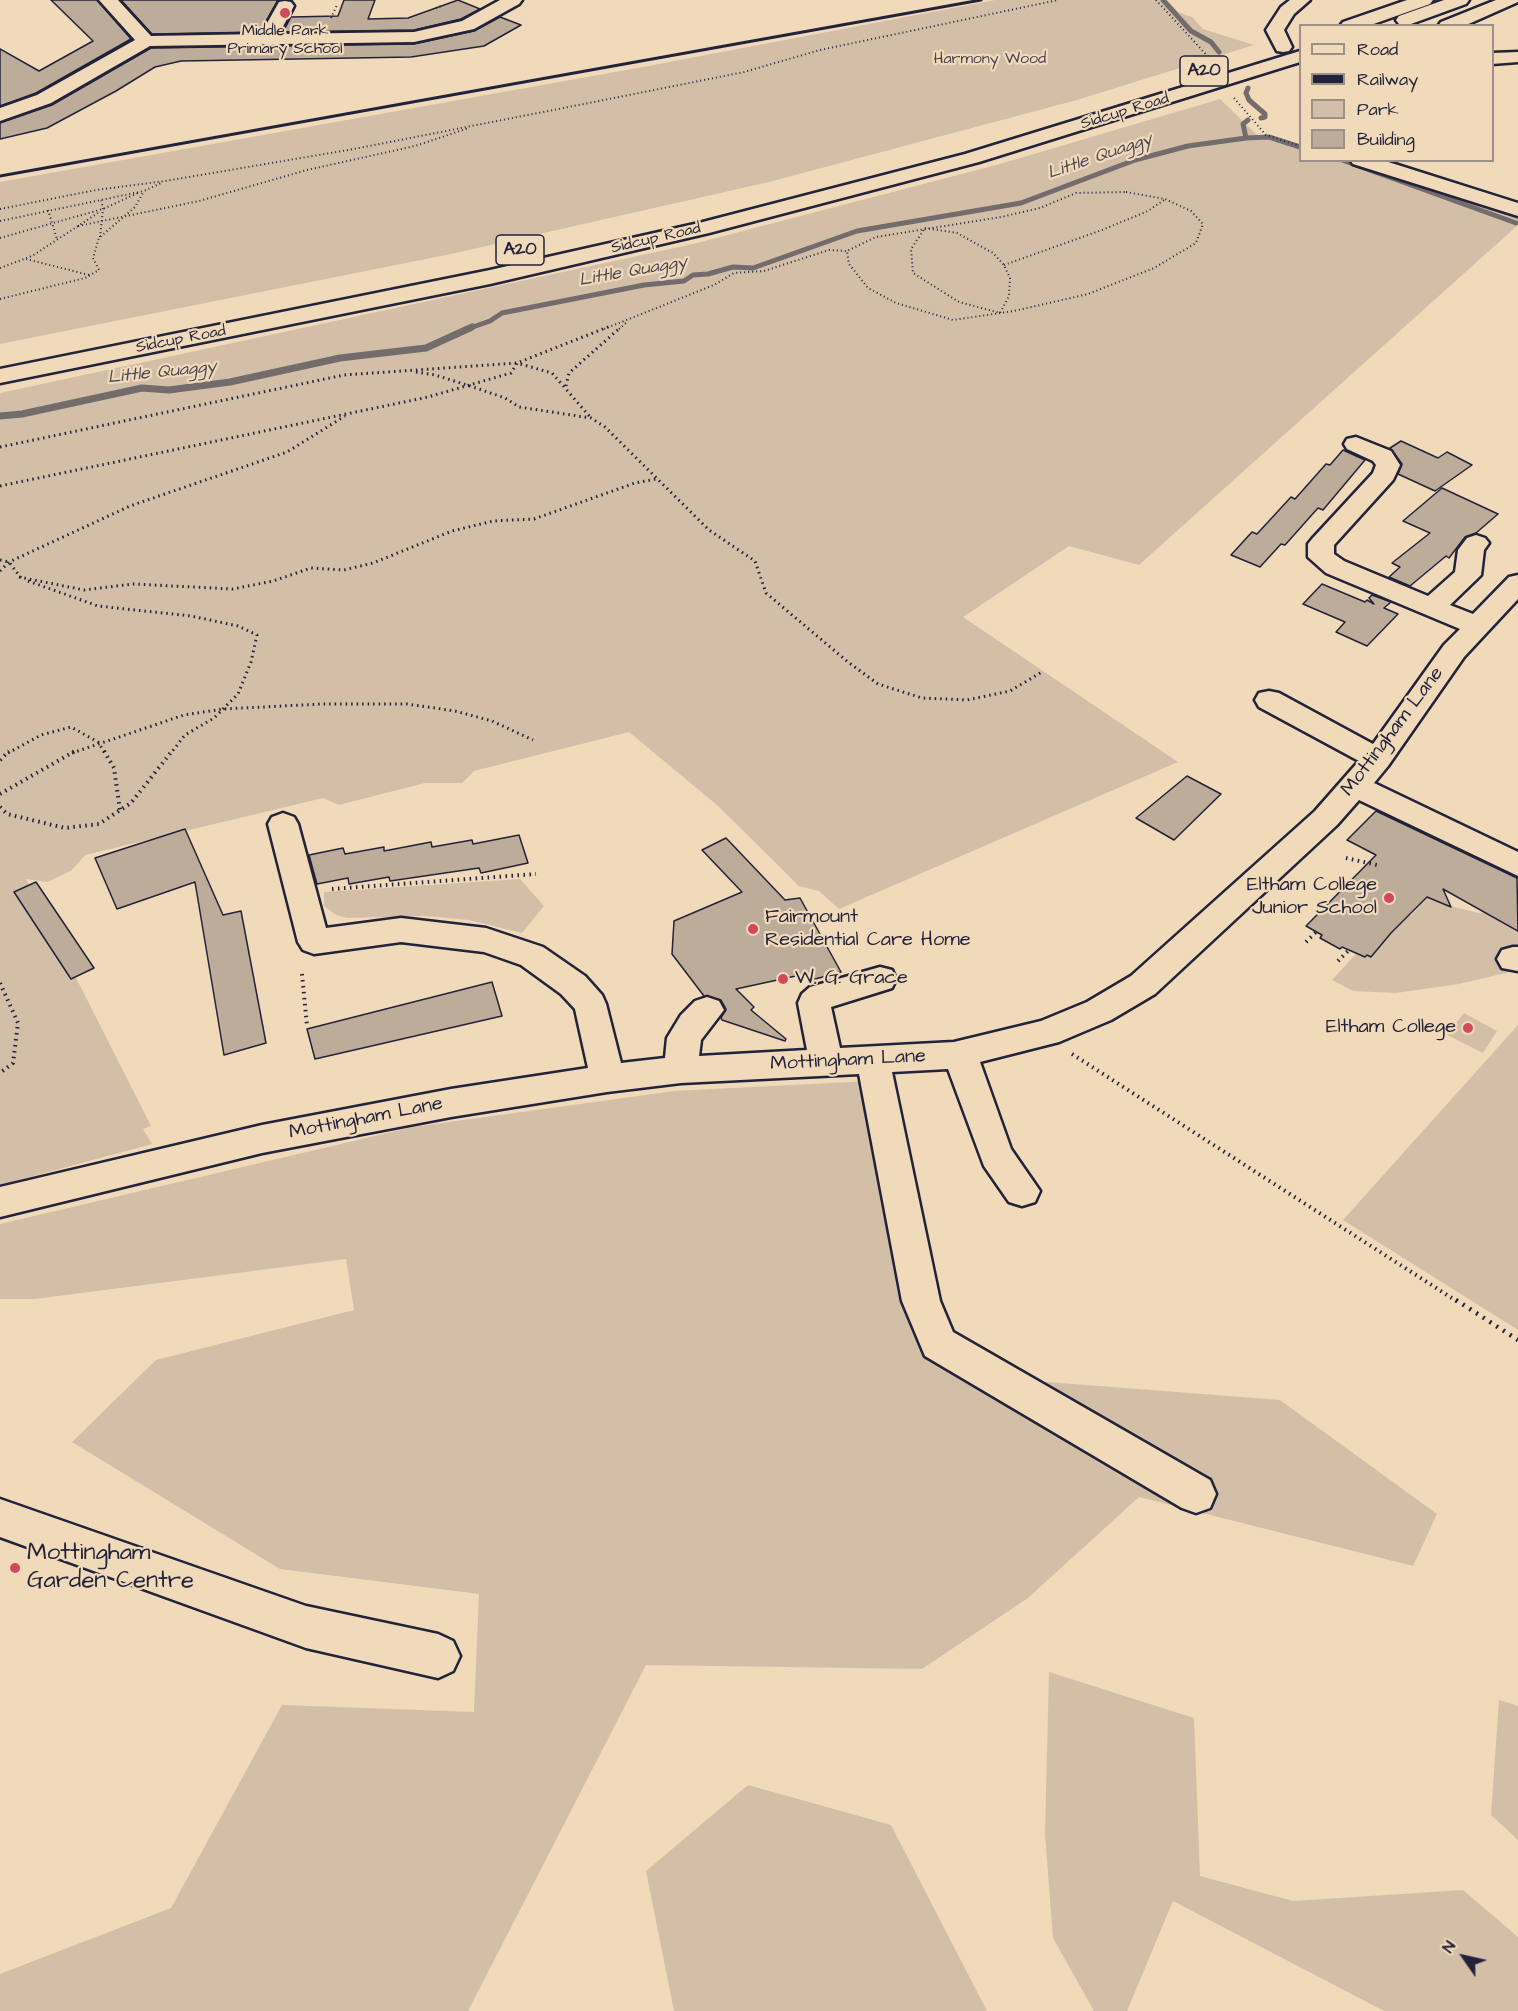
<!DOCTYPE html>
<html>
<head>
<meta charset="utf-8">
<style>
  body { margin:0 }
  #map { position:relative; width:1518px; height:2011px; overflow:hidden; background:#f1daba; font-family:"Architects Daughter",sans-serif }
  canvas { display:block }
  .legend { position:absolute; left:1299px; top:24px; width:195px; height:138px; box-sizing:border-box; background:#f1daba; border:2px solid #9e9087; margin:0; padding:8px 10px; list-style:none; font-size:18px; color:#22223b }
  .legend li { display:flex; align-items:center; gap:12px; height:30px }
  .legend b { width:30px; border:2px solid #9e9087 }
  .north { position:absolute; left:1434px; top:1927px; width:60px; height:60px; -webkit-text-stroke:4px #f1daba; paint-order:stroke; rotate:304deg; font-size:16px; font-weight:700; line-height:24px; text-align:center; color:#22223b }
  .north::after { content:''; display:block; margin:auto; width:21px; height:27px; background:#22223b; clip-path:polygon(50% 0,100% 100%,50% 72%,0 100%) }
</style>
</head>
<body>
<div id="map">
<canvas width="1518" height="2011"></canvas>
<ul class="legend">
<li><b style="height:8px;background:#f1daba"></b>Road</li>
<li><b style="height:8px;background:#22223b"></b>Railway</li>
<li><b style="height:16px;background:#d3bfa7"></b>Park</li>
<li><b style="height:16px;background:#beac9b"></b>Building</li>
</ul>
<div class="north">N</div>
</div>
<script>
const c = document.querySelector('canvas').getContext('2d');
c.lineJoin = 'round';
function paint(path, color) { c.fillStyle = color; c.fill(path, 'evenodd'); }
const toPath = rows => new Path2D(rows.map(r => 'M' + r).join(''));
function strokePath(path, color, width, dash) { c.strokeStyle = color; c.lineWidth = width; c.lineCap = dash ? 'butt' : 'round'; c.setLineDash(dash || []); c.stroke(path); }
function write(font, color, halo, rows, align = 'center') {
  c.font = font + ' "Architects Daughter",sans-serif'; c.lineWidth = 4.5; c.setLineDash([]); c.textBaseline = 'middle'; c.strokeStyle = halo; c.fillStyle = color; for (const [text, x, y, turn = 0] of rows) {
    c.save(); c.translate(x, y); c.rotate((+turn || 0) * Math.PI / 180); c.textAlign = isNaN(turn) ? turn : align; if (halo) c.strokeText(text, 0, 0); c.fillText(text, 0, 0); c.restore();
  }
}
paint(toPath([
  [995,0,1167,0,1178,12,1192,17,1203,29,1254,45,1077,100,769,182,451,254,0,344,0,182,643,67],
  [1220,99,1256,134,1300,148,1300,160,1338,161,1518,218,1518,225,1139,565,1069,546,963,617,1178,762,839,909,819,891,799,886,717,805,629,732,474,771,462,783,425,783,339,805,323,798,85,855,71,871,47,882,26,879,151,1126,143,1129,152,1144,0,1185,0,393,693,244,1000,164],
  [520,879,544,906,522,933,469,920,426,916,347,918,336,915,324,906,324,892],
  [1431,893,1450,906,1479,913,1490,912,1493,917,1518,931,1518,965,1514,971,1459,984,1396,993,1353,991,1332,980,1357,953,1402,912,1411,916],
  [1464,1013,1497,1031,1483,1053,1447,1035],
  [1518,1025,1518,1330,1343,1220],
  [888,1080,957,1375,1280,1400,1437,1514,1413,1566,1139,1497,1028,1598,922,1669,646,1665,468,2011,0,2011,0,1974,171,1908,282,1705,474,1712,479,1594,280,1569,72,1442,156,1360,354,1310,346,1259,35,1299,0,1299,0,1224,413,1127,674,1091],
  [1049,1672,1194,1718,1200,1876,1293,1901,1463,1890,1518,1937,1518,2011,1384,2011,1173,1901,1127,2011,1094,2011,1053,1938,1045,1834],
  [1499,1700,1518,1706,1518,1840,1491,1815],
  [748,1785,891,1825,987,2011,674,2011,646,1871]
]), '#d3bfa7');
strokePath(toPath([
  [1163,0,1191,31,1211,42,1219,52],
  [1248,88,1246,93,1249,100,1265,114,1265,117,1261,118],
  [1246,138,1269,137,1300,147],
  [1342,160,1516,223],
  [467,329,490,321,502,313,644,285,684,281,693,275,708,274,733,267,753,268,857,231,1021,203,1135,160,1188,146,1246,138,1243,124,1248,120]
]), '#746b6d', 5);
strokePath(toPath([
  [0,416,22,414,142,388,169,390,230,382,340,358,426,348,472,327]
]), '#746b6d', 7);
const building = toPath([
  [51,0,97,0,131,39,36,93,0,106,0,49,39,71,93,41,51,0],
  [121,0,278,0,260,32,152,34,121,0],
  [344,0,375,0,368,19,408,18,458,0,480,9,461,19,414,30,283,32,291,17,338,16,344,0],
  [500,17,521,25,484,46,411,57,181,61,155,67,116,91,47,128,0,139,0,123,52,105,151,48,414,44,474,31,500,17],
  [1401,441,1438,458,1447,452,1472,465,1435,491,1398,474,1402,464,1390,448,1401,441],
  [1343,450,1365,460,1323,510,1318,508,1285,545,1281,544,1260,567,1231,555,1252,532,1257,534,1291,497,1295,499,1326,464,1330,465,1343,450],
  [1442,488,1498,514,1476,533,1465,537,1449,558,1446,556,1410,586,1389,577,1400,567,1392,563,1430,533,1403,521,1442,488],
  [1322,584,1365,602,1367,600,1374,604,1369,598,1372,595,1391,602,1384,608,1398,614,1367,646,1336,632,1345,622,1303,604,1322,584],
  [1187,776,1221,794,1174,840,1136,818,1187,776],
  [1376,811,1517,878,1518,931,1443,889,1451,907,1427,897,1391,933,1371,957,1367,955,1365,957,1342,947,1340,949,1320,938,1322,935,1306,926,1376,855,1347,840,1376,811],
  [185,829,223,915,241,911,266,1043,224,1055,195,882,117,909,95,858,185,829],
  [519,835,528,863,481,873,479,868,390,881,389,877,349,884,348,878,317,884,309,855,343,848,345,854,384,847,384,851,431,842,432,847,472,840,473,844,519,835],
  [726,838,785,900,800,898,841,972,808,981,805,974,736,989,754,1007,751,1010,786,1039,785,1041,722,1020,721,1018,726,1009,721,1000,704,996,672,954,674,921,742,892,702,850,726,838],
  [36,882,94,968,71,979,14,892,36,882],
  [492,982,502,1016,315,1059,307,1029,492,982]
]);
paint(building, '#beac9b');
strokePath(building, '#22223b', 1.5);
const minor = toPath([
  [99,0,118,0,151,36,261,34,279,2,285,1,291,2,294,6,279,34,414,32,462,21,500,0,522,0,519,4,474,29,414,42,150,46,51,103,0,121,0,108,37,95,135,40,99,0],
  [1290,0,1310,0,1294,14,1284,30,1292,47,1289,51,1283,52,1277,51,1266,30,1281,7,1290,0],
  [1496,0,1518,0,1518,2,1464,26,1438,26,1441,22,1496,0],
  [1518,52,1518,62,1492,64,1492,53,1518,52],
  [1350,160,1382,160,1518,203,1518,216,1353,164,1350,160],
  [1356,437,1391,451,1400,465,1393,480,1334,545,1334,554,1344,561,1428,596,1455,572,1458,550,1467,538,1476,535,1485,538,1489,543,1484,550,1481,575,1450,605,1473,614,1509,577,1518,575,1518,599,1464,657,1388,766,1374,783,1518,852,1518,876,1359,800,1337,825,1155,994,1111,1020,1059,1042,980,1062,1011,1149,1040,1191,1035,1202,1022,1206,1009,1202,984,1166,948,1069,892,1072,940,1301,953,1332,1210,1480,1216,1494,1210,1508,1196,1513,1182,1508,925,1356,902,1301,859,1074,681,1083,607,1092,451,1117,262,1153,0,1217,0,1187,262,1125,451,1089,588,1068,575,1009,561,994,521,965,484,952,401,942,314,954,303,950,298,942,268,824,272,817,283,813,294,817,298,824,326,928,401,918,486,928,543,947,585,976,602,995,606,1004,621,1063,665,1058,667,1038,681,1015,695,1001,707,997,719,1001,724,1010,701,1040,699,1056,807,1050,798,1003,802,994,810,987,880,967,892,970,896,979,892,988,831,1007,840,1048,954,1042,1041,1021,1087,1002,1131,976,1315,811,1359,761,1259,707,1255,700,1259,693,1269,691,1279,693,1373,744,1444,645,1460,629,1326,573,1308,557,1308,544,1312,539,1373,473,1376,465,1373,461,1347,449,1344,444,1347,439,1356,437],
  [1513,947,1518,947,1518,971,1502,968,1497,959,1502,950,1513,947],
  [0,1499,306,1606,438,1634,453,1641,460,1656,453,1671,438,1678,306,1648,0,1537,0,1499]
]);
const highway = toPath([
  [1407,0,1433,0,1430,4,1368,26,1340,26,1343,22,1407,0],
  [1444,0,1469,0,1466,4,1411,24,1399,24,1396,20,1399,16,1444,0],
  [1300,51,1300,62,979,162,709,233,490,284,0,383,0,369,490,270,699,223,965,154,1300,51]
]);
strokePath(minor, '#22223b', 5);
strokePath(highway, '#22223b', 5);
strokePath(toPath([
  [1156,0,1213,62],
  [436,8,441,6],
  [331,18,337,5],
  [1234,98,1266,135,1300,146],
  [1126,192,1165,199,1191,211,1203,224,1196,243,1154,268,1088,294,1014,311,953,320,896,303,868,288,849,264,847,251,876,237,1001,217,1040,208,1076,193,1126,192],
  [0,209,96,190,165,181,354,149,594,102,744,72,820,50,1058,0],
  [48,210,57,239],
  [0,221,144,191,161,183],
  [78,226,199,201,307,170,415,146,469,128],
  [925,228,957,233,993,253,1004,265,1010,278,1009,296,1000,313,959,302,913,273,911,249,925,228],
  [100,237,103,209,101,199],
  [0,238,103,209,138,193],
  [26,259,89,275],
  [1004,265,1102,230,1148,211,1164,200],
  [0,268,32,256,98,213],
  [0,299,85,278,99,270,93,258,99,238,135,207,144,191],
  [604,329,714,285,734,273,764,271,829,250,847,251],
  [619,329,627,322]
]), '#22223b', 2, [1, 3]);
strokePath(toPath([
  [416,372,435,375,470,386,505,398,519,407,591,418,605,427,709,530,755,561,766,593,848,662,878,684,922,698,967,700,1010,691,1042,672],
  [566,386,569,373,621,327],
  [0,447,344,375,517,363,608,327],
  [0,486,428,397,511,373,517,363,552,373,591,418],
  [0,560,9,562,21,578],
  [0,571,9,562,130,506,287,452,345,416],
  [19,577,84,590,133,584,233,589,273,581,311,568,344,570,373,563,452,531,493,521,534,519,635,483,656,479],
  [28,581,98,606,191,616,238,626,257,635,251,662,238,694,214,718,185,735,171,753],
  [8,753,41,735,71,727,98,742,105,753],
  [72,753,184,715,223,709,322,704,407,704,455,711,492,721,533,740]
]), '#22223b', 3, [1.5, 4]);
strokePath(toPath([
  [104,751,114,768,120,810],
  [0,760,9,751],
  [0,794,75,751],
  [0,807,7,814,65,828,99,824,131,803,172,751],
  [1346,858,1377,865],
  [332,889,536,874],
  [1306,942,1316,932],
  [1338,961,1350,949],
  [302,974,307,1026],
  [0,983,18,1023,13,1063,0,1073],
  [1072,1054,1458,1302]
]), '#22223b', 4, [1.5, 4.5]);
strokePath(toPath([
  [1456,1300,1518,1340]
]), '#22223b', 4.5, [2, 6]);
paint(minor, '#f1daba');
paint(highway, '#f1daba');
strokePath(toPath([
  [0,176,981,0]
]), '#22223b', 3);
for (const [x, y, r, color] of [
  [285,13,6,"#d1495b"],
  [1389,898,6,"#d1495b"],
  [753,929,6,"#d1495b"],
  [783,979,6,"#d1495b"],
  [1468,1028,6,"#d1495b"],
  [15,1568,6,"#d1495b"]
]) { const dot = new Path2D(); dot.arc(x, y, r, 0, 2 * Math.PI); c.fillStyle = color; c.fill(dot); strokePath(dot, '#f1daba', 2); }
write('16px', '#22223b', '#f1daba', [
  ["Middle Park",285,32],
  ["Primary School",285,50]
]);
write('16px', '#454151', '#f1daba', [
  ["Harmony Wood",990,60]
]);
write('16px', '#22223b', '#f1daba', [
  ["Sidcup Road",1125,112,-17],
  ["Sidcup Road",656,239,-13],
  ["Sidcup Road",181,340,-11]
]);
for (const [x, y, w] of [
  [1204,71,48],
  [520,250,48]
]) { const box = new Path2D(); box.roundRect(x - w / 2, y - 15, w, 30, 4.5); c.fillStyle = '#f1daba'; c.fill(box); strokePath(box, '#22223b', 1.5); }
write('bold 18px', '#22223b', null, [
  ["A20",1204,71],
  ["A20",520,250]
]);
write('italic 18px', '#4b4654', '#f1daba', [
  ["Little Quaggy",1100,157,-19],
  ["Little Quaggy",633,272,-10],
  ["Little Quaggy",162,373,-6]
]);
write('20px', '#22223b', '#f1daba', [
  ["Mottingham Lane",1393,732,-53],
  ["Mottingham Lane",848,1061,-3],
  ["Mottingham Lane",366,1119,-11]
]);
write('20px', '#22223b', '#f1daba', [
  ["Eltham College",1377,886],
  ["Junior School",1377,909],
  ["Fairmount",765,918,"left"],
  ["Residential Care Home",765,941,"left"],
  ["W. G. Grace",795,979,"left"],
  ["Eltham College",1456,1028]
], 'right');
write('24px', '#22223b', '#f1daba', [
  ["Mottingham",27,1554],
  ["Garden Centre",27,1582]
], 'left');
</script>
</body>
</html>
